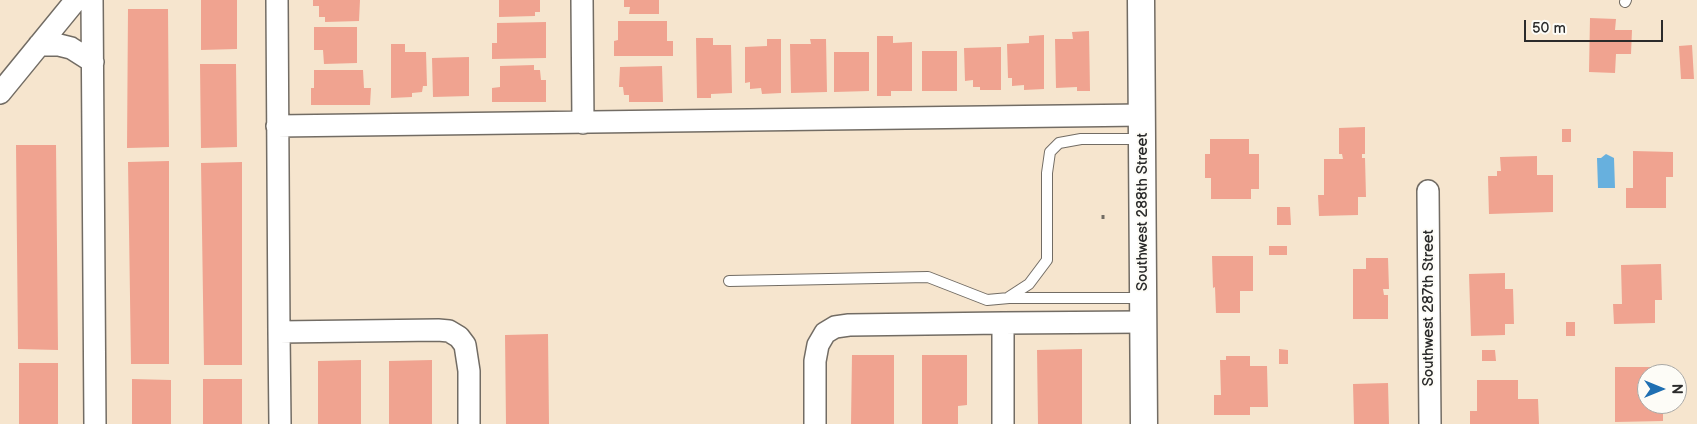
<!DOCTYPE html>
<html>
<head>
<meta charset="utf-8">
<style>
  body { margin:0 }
  #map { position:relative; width:1697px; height:424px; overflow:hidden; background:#f6e5ce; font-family:"Balsamiq Sans",sans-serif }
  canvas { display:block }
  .north { position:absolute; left:1637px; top:364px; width:50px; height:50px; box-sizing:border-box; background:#fdfcf7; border:1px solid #a9a8a5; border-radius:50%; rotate:90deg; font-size:14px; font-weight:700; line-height:20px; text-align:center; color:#2b2b2b }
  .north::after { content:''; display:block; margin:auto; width:18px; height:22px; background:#1f6fb2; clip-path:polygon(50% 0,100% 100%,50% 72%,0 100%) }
  .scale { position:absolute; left:1524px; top:20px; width:139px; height:22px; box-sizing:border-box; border:2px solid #2b2b2b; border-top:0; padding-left:6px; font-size:15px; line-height:18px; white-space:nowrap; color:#2b2b2b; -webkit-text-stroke:4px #fdfcf7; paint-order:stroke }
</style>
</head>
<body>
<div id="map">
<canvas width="1697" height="424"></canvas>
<div class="north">N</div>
<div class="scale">50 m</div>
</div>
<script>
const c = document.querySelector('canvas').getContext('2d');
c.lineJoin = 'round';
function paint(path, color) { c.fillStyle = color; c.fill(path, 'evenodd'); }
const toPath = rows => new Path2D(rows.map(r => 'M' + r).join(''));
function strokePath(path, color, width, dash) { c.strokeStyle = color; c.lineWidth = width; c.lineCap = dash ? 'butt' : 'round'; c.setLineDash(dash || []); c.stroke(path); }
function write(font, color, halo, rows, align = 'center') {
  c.font = font + ' "Balsamiq Sans",sans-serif'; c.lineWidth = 4; c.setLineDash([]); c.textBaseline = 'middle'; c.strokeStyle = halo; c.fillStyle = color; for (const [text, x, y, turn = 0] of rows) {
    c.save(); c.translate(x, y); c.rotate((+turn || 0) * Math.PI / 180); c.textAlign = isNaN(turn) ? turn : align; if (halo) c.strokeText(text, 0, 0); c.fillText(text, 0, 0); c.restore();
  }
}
paint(toPath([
  [1606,154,1614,158,1615,188,1598,188,1597,158,1601,158]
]), '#67b0de');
paint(toPath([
  [201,0,237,0,237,49,201,50],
  [313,0,360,0,359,21,325,22,325,17,319,17,319,6,313,6],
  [499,0,540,0,540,12,535,12,535,16,499,17],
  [624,0,659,0,659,14,629,14,630,7,624,7],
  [128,9,168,9,169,147,127,148],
  [1590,18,1616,19,1615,30,1632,30,1631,54,1616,54,1615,73,1589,72],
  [618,21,667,21,667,41,673,41,673,56,614,56,614,41,618,40],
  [546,22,546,58,492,59,492,43,497,43,497,23],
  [314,27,357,27,357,63,324,64,323,50,314,50],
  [1089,31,1090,91,1077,91,1077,87,1056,88,1055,39,1073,39,1072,32],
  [1044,35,1044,89,1024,90,1024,85,1012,86,1012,78,1008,78,1007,44,1029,43,1029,36],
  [877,36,893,36,893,43,912,42,912,91,891,91,891,96,877,96],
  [696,38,713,38,713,45,731,45,732,93,711,94,711,98,697,98],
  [767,39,781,39,781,93,762,94,761,88,750,89,750,82,745,83,745,47,767,46],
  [810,39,826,39,827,92,791,93,790,44,811,44],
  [391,44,405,44,405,52,426,52,427,86,423,86,422,92,412,93,412,97,391,98],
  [1692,45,1694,79,1681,79,1679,46],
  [1001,47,1001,90,980,90,980,87,973,87,973,80,965,81,964,48],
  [922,51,957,51,957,91,922,91],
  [834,52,869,52,869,91,834,92],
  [469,57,469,96,433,97,432,58],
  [200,64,236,64,237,147,201,148],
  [534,65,534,70,540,70,541,80,546,80,546,102,492,102,492,88,500,87,500,66],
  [662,66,663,102,629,102,629,95,624,95,623,87,619,87,620,67],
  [314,70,363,70,364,88,371,88,370,105,311,105,311,88,314,88],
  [1365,127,1365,154,1362,154,1362,158,1365,158,1366,197,1358,197,1358,215,1319,216,1318,195,1324,195,1324,159,1343,159,1342,154,1339,154,1339,128],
  [1562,129,1571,129,1571,142,1562,142],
  [1210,139,1249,139,1249,154,1259,154,1259,189,1251,189,1251,199,1211,199,1211,178,1205,178,1205,154,1210,154],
  [16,145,56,145,58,350,18,349],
  [1633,151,1673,152,1673,177,1666,177,1666,208,1626,208,1626,188,1633,188],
  [1537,156,1537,175,1553,175,1553,212,1489,214,1488,176,1497,176,1497,171,1501,171,1500,157],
  [169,161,169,364,131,364,128,162],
  [242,162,242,365,204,365,201,163],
  [1277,207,1290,207,1291,225,1277,225],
  [1269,246,1287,246,1287,255,1269,255],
  [1212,256,1253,256,1253,291,1240,291,1240,313,1216,313,1215,287,1213,288],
  [1366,258,1388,258,1389,289,1383,289,1384,295,1388,295,1388,319,1353,319,1353,269,1366,269],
  [1661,264,1662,300,1655,300,1655,323,1614,324,1613,304,1622,304,1621,265],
  [1505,273,1505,289,1513,289,1514,324,1505,324,1505,335,1471,336,1469,274],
  [1566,322,1575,322,1575,336,1566,336],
  [548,334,549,424,506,424,505,335],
  [1082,349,1082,424,1038,424,1037,350],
  [1279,349,1288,350,1288,364,1279,364],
  [1482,350,1495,350,1496,361,1482,361],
  [852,355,894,355,894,424,851,424],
  [922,355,967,355,967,405,958,406,958,424,922,424],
  [1226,356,1250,356,1250,366,1267,366,1268,407,1250,407,1250,415,1214,415,1214,395,1221,395,1220,360,1226,360],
  [361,360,361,424,318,424,318,361],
  [432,360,432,424,389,424,389,361],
  [19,363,58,363,58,424,19,424],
  [1615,367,1662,367,1663,374,1647,374,1647,404,1663,404,1663,421,1615,422],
  [132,379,171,380,171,424,132,424],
  [203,379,242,379,242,424,203,424],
  [1477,380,1518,380,1518,399,1538,399,1539,424,1470,424,1470,411,1477,411],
  [1388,383,1389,424,1354,424,1353,384]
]), '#f0a390');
const service = toPath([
  [1625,2,1626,0],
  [729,281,928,277,987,300,1009,298,1143,298],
  [1009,297,1029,284,1047,260,1047,173,1050,152,1059,143,1081,139,1142,139]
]);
const minor = toPath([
  [92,0,95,424],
  [277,0,279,332],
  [582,0,583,123],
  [39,45,59,45,71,48,93,62],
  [0,93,76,0],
  [277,126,1142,115],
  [1428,191,1430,424],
  [280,424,279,332,438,330,449,331,459,337,465,345,469,371,469,424],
  [815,424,815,361,818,345,825,333,835,327,849,325,1003,323],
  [1003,424,1003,323,1143,322]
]);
const tertiary = toPath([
  [1141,0,1144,424]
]);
strokePath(service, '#726c64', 12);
strokePath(minor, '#726c64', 24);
strokePath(tertiary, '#726c64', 29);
strokePath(toPath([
  [1103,215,1103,223]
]), '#726c64', 3, [4, 4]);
strokePath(service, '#fff', 10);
strokePath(minor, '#fff', 21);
strokePath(tertiary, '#fff', 26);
write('15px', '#2b2b2b', '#fdfcf7', [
  ["Southwest 288th Street",1143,212,-90],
  ["Southwest 287th Street",1429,308,-90]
]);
</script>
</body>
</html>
